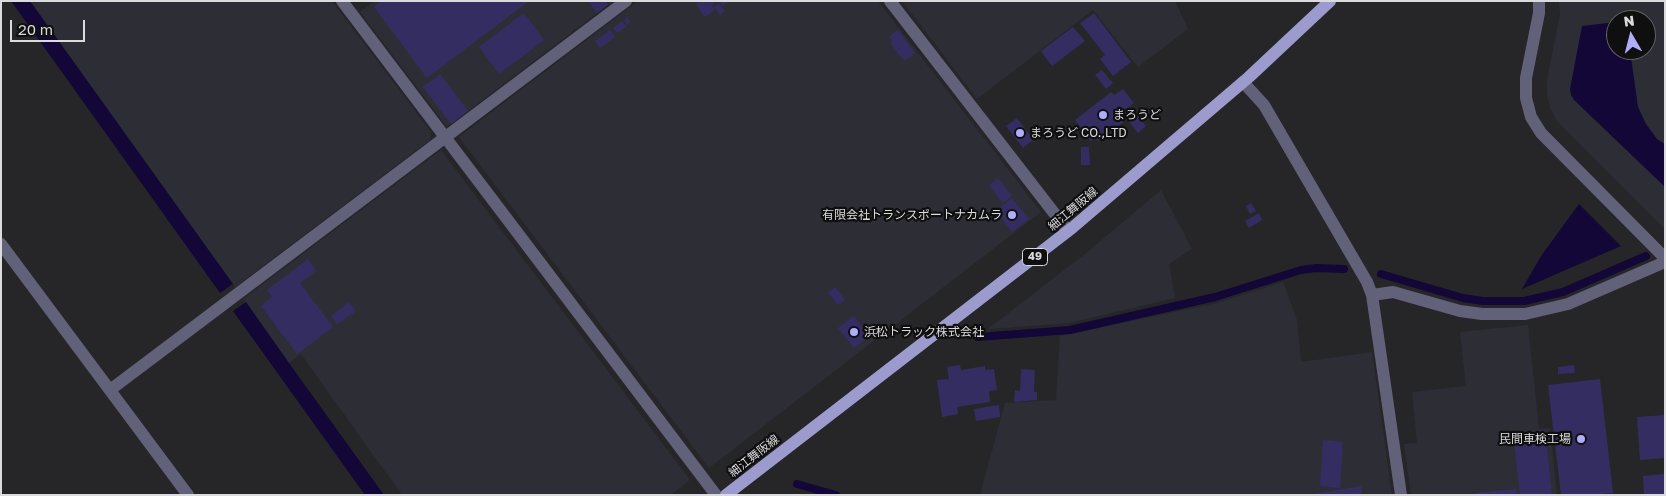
<!DOCTYPE html>
<html>
<head>
<meta charset="utf-8">
<style>
  body { margin:0 }
  #map { position:relative; width:1666px; height:496px; overflow:hidden; background:#262629; font-family:"Golos Text",sans-serif }
  canvas { display:block }
  .frame { position:absolute; inset:0; border:2px solid #dbdbdd; pointer-events:none }
  .north { position:absolute; left:1606px; top:10px; width:50px; height:50px; box-sizing:border-box; background:#0f0f10; border:1px solid #616162; border-radius:50%; rotate:352deg; font-size:14px; font-weight:700; line-height:20px; text-align:center; color:#dbdbdd }
  .north::after { content:''; display:block; margin:auto; width:18px; height:22px; background:#b2adfa; clip-path:polygon(50% 0,100% 100%,50% 72%,0 100%) }
  .scale { position:absolute; left:10px; top:20px; width:75px; height:22px; box-sizing:border-box; border:2px solid #dbdbdd; border-top:0; padding-left:6px; font-size:15px; line-height:18px; white-space:nowrap; color:#dbdbdd; -webkit-text-stroke:4px #0f0f10; paint-order:stroke }
</style>
</head>
<body>
<div id="map">
<canvas width="1666" height="496"></canvas>
<div class="frame"></div>
<div class="north">N</div>
<div class="scale">20 m</div>
</div>
<script>
const c = document.querySelector('canvas').getContext('2d');
c.lineJoin = 'round';
function paint(path, color) { c.fillStyle = color; c.fill(path, 'evenodd'); }
const toPath = rows => new Path2D(rows.map(r => 'M' + r).join(''));
function strokePath(path, color, width, dash) { c.strokeStyle = color; c.lineWidth = width; c.lineCap = dash ? 'butt' : 'round'; c.setLineDash(dash || []); c.stroke(path); }
function write(font, color, halo, rows, align = 'center') {
  c.font = font + ' "Golos Text","Noto Sans JP",sans-serif'; c.lineWidth = 4.5; c.setLineDash([]); c.textBaseline = 'middle'; c.strokeStyle = halo; c.fillStyle = color; for (const [text, x, y, turn = 0] of rows) {
    c.save(); c.translate(x, y); c.rotate((+turn || 0) * Math.PI / 180); c.textAlign = isNaN(turn) ? turn : align; if (halo) c.strokeText(text, 0, 0); c.fillText(text, 0, 0); c.restore();
  }
}
paint(toPath([
  [30,1,332,1,431,132,430,140,235,287],
  [375,1,613,1,447,127,360,12],
  [638,1,878,1,1041,212,709,468,459,137],
  [902,1,1175,1,1188,29,1138,67,1093,10,977,99],
  [1559,1,1665,1,1665,229,1557,121,1550,108,1547,95,1547,80,1560,15],
  [1616,20,1646,20,1646,50,1616,50],
  [441,150,690,480,671,495,402,495,301,354,289,363,243,299],
  [1161,190,1192,249,1169,264,1175,298,1069,323,988,329,1090,250],
  [1283,282,1297,320,1301,362,1372,352,1392,495,980,495,1005,403,1056,400,1060,336,1217,303],
  [1528,325,1539,429,1550,428,1557,495,1411,495,1404,444,1417,443,1412,392,1466,386,1460,332]
]), '#2d2d36');
paint(toPath([
  [11,1,30,1,233,284,220,293],
  [1616,22,1616,50,1630,50,1638,107,1646,124,1657,139,1665,144,1665,187,1574,100,1571,95,1570,89,1582,26],
  [1579,204,1621,246,1522,289,1541,256],
  [246,302,289,363,384,495,365,495,233,311]
]), '#130737');
strokePath(toPath([
  [1381,274,1463,298,1483,301,1524,301,1563,292,1646,256],
  [978,337,1070,330,1215,297,1301,270,1316,268,1344,269],
  [797,484,836,495]
]), '#130737', 8);
paint(toPath([
  [381,1,529,1,427,78,374,7],
  [588,1,606,1,608,5,597,13],
  [700,1,716,1,711,5,715,10,705,17,696,4],
  [719,1,729,1,723,6],
  [719,4,725,11,720,15,714,7],
  [524,13,544,40,499,74,479,47],
  [1094,13,1131,62,1113,76,1100,59,1105,55,1080,23],
  [627,17,631,22,627,25,624,20],
  [622,21,626,27,617,33,613,28],
  [1073,27,1085,41,1052,66,1041,51],
  [610,30,615,37,600,48,595,41],
  [898,30,915,53,904,61,890,43,893,41,889,36],
  [1102,70,1113,83,1106,89,1095,75],
  [440,74,468,111,451,124,423,87],
  [1123,89,1134,103,1125,110,1127,112,1121,118,1124,122,1099,141,1095,137,1091,141,1075,120,1111,92,1114,95],
  [1135,112,1146,126,1138,133,1127,119],
  [1017,118,1033,140,1023,148,1006,126],
  [1081,147,1089,147,1090,165,1081,165],
  [998,178,1012,196,1003,203,989,185],
  [1012,198,1029,219,1012,232,996,211],
  [1251,203,1256,211,1250,214,1246,206],
  [1259,213,1262,220,1249,228,1245,221],
  [308,259,316,271,300,283,333,327,297,354,261,306,272,297,267,290],
  [835,287,845,300,838,305,828,293],
  [349,302,356,311,337,324,331,316],
  [854,316,869,336,854,348,838,328],
  [960,365,961,370,985,366,985,370,994,369,997,390,989,391,990,402,957,407,958,414,942,417,937,380,949,379,947,367],
  [1574,365,1575,373,1558,374,1558,367],
  [1021,369,1035,370,1034,392,1037,392,1037,400,1014,402,1015,390,1020,391],
  [1600,379,1613,493,1592,495,1561,495,1548,385],
  [999,405,1000,417,976,421,974,409],
  [1665,415,1665,458,1640,460,1637,417],
  [1545,430,1552,495,1520,495,1513,434],
  [1323,440,1343,442,1340,488,1320,486],
  [1665,474,1665,495,1644,495,1643,476],
  [1361,486,1362,495,1314,495,1313,494],
  [1516,489,1517,495,1474,495,1474,493]
]), '#342d61');
strokePath(toPath([
  [342,1,716,495],
  [890,1,1068,231],
  [1539,1,1539,13,1526,78,1526,98,1531,117,1541,133,1665,258],
  [1243,82,1264,105,1367,282,1372,295,1401,495],
  [1,244,188,495],
  [1372,295,1393,292,1460,311,1482,314,1525,314,1568,304,1665,262],
  [110,390,626,1]
]), '#62617a', 12);
strokePath(toPath([
  [726,495,1072,228,1249,77,1330,1]
]), '#9d9bce', 12);
for (const [x, y, r, color] of [
  [1103,115,5,"#b2adfa"],
  [1020,133,5,"#b2adfa"],
  [1012,215,5,"#b2adfa"],
  [854,332,5,"#b2adfa"],
  [1581,439,5,"#b2adfa"]
]) { const dot = new Path2D(); dot.arc(x, y, r, 0, 2 * Math.PI); c.fillStyle = color; c.fill(dot); strokePath(dot, '#0f0f10', 2); }
for (const [x, y, w] of [
  [1035,257,25]
]) { const box = new Path2D(); box.roundRect(x - w / 2, y - 8.5, w, 17, 4); c.fillStyle = '#0f0f10'; c.fill(box); strokePath(box, '#dbdbdd', 1); }
write('bold 11px', '#dbdbdd', null, [
  ["49",1035,257]
]);
write('12px', '#dbdbdd', '#0f0f10', [
  ["まろうど",1113,115],
  ["まろうど CO.,LTD",1030,133],
  ["有限会社トランスポートナカムラ",1002,215,"right"],
  ["浜松トラック株式会社",864,332],
  ["民間車検工場",1571,439,"right"]
], 'left');
write('12px', '#dbdbdd', '#0f0f10', [
  ["細江舞阪線",1073,209,-40],
  ["細江舞阪線",754,456,-38]
]);
</script>
</body>
</html>
